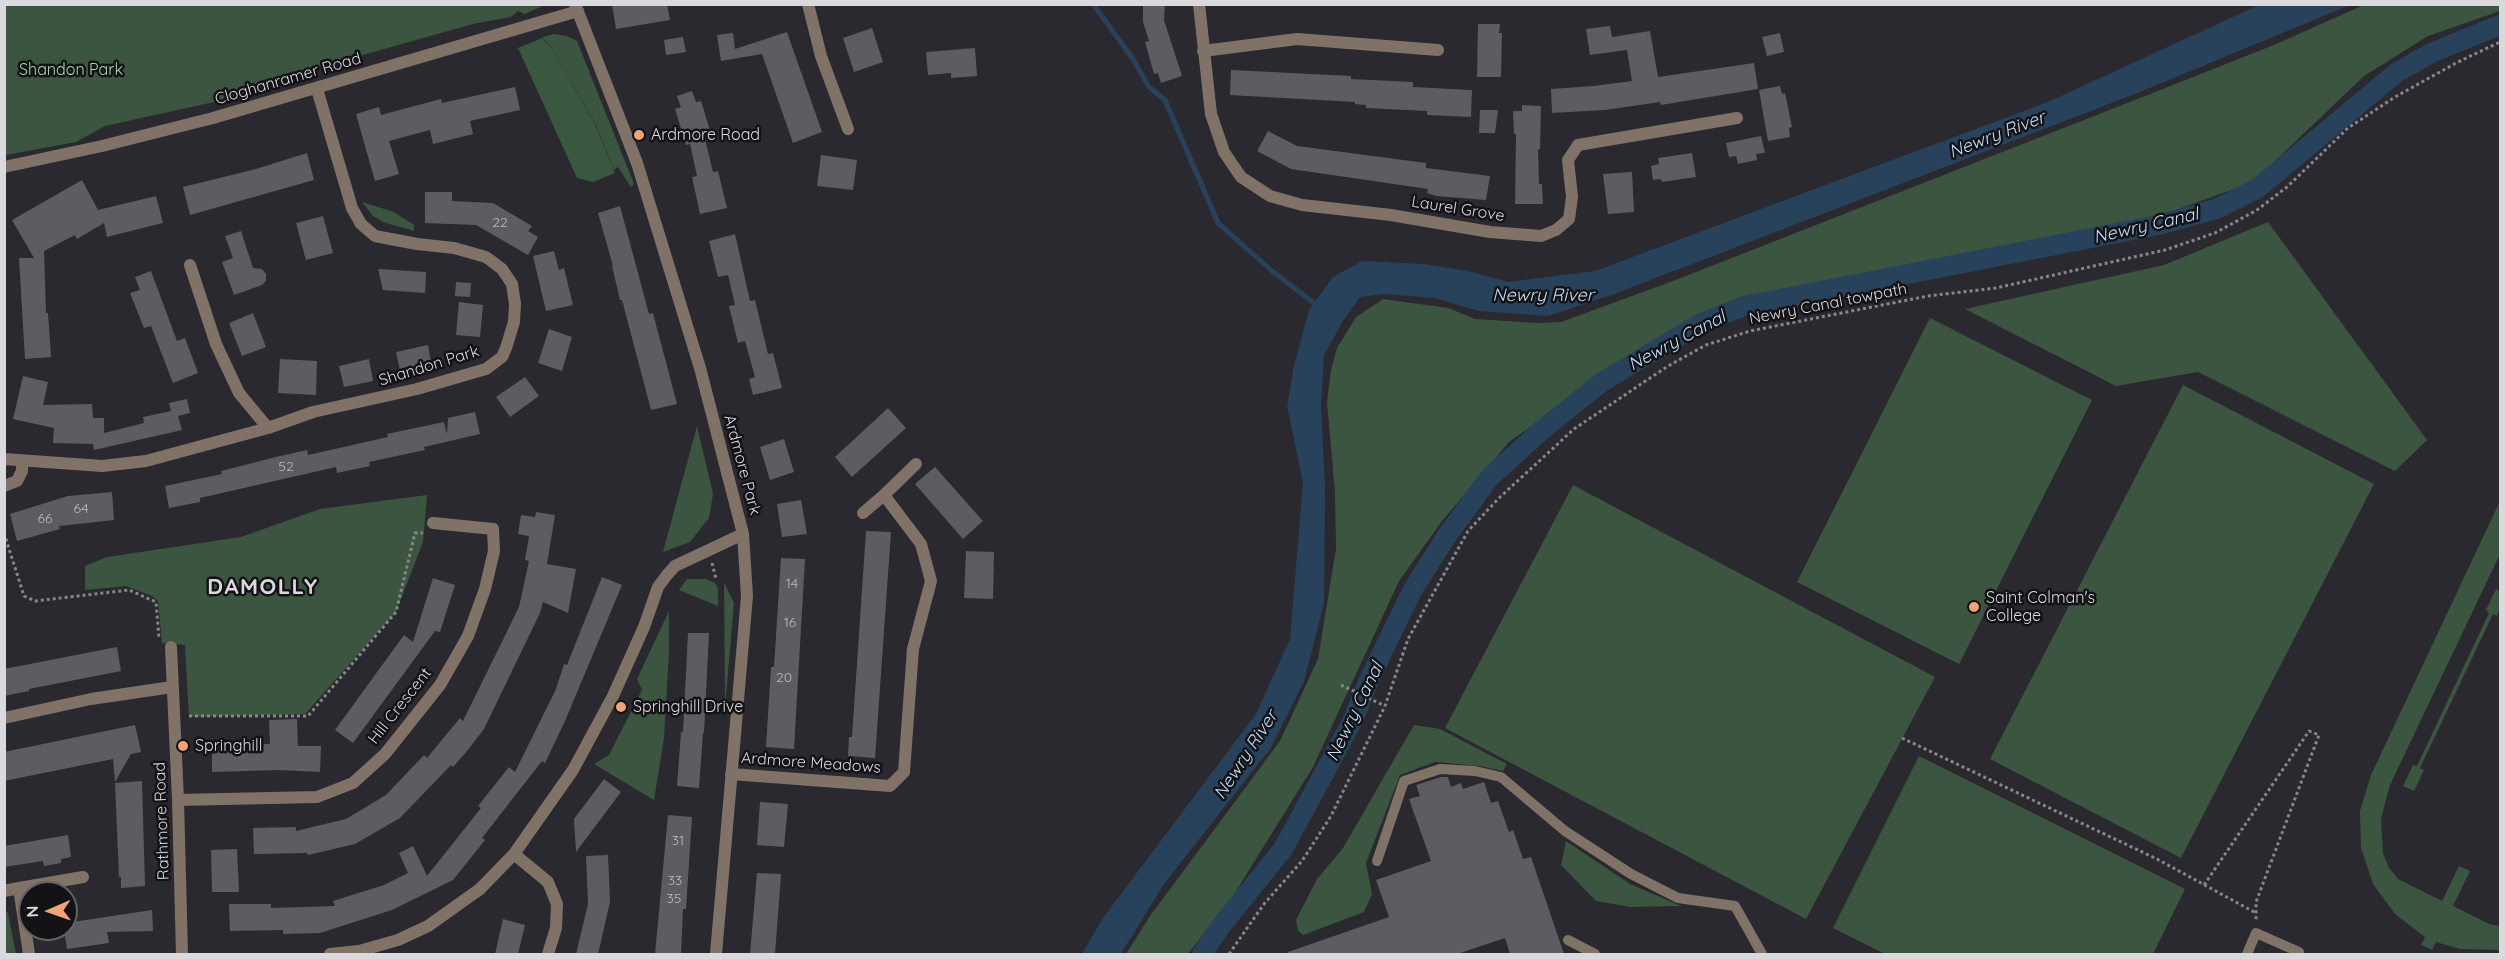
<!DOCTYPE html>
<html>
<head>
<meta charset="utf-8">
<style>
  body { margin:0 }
  #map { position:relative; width:2505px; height:959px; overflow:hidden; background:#2a292f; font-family:Quicksand,sans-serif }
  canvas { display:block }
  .frame { position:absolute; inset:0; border:6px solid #dad9dd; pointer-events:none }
  .north { position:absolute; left:18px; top:881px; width:60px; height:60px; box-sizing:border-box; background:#131215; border:2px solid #636265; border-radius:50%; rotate:268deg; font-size:16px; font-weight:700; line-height:24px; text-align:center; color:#dad9dd }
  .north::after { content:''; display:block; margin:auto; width:21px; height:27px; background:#efa377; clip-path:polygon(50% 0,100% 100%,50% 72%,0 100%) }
</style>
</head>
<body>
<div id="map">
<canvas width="2505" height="959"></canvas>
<div class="frame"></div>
<div class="north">N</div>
</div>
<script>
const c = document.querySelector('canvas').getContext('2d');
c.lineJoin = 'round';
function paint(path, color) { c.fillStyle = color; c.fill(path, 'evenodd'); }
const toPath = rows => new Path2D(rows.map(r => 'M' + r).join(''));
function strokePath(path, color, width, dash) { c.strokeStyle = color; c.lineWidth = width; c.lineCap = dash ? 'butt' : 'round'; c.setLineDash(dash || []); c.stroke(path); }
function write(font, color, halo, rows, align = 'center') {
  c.font = font + ' Quicksand,sans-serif'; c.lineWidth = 5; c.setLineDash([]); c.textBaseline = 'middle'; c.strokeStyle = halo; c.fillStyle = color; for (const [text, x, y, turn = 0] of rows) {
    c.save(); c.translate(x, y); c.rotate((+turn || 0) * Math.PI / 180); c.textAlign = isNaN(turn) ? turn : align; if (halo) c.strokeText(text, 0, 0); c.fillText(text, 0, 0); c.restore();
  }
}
paint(toPath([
  [5,4,544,4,544,5,525,14,518,11,511,17,473,24,288,76,271,86,241,96,105,126,76,142,6,155],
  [2366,4,2500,5,2500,11,2428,36,2364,76,2253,182,2137,224,1737,303,1624,360,1509,442,1442,521,1399,581,1313,767,1233,896,1188,954,1126,954,1150,916,1280,741,1318,659,1336,549,1335,492,1327,402,1331,370,1337,348,1356,317,1383,299,1448,308,1475,319,1537,323,1561,322,1673,281,2084,120,2274,45],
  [554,34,567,36,577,41,634,184,631,187,618,167,614,170,596,125,554,51,542,37],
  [362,202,394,212,414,225,414,231,383,222,373,216],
  [2268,222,2427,440,2395,471,2198,372,2116,386,1965,309,2164,265],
  [1930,318,2092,400,1959,664,1797,582],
  [2183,385,2374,484,2181,858,1990,759],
  [697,426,713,494,709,518,690,542,663,552],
  [1573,485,1935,677,1806,919,1445,728],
  [427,495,423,542,396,612,305,714,189,717,185,645,162,643,158,601,152,596,126,586,85,590,85,566,107,557,241,537,320,509],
  [2500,501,2500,554,2390,785,2381,818,2383,853,2389,868,2398,879,2442,901,2459,866,2470,871,2453,906,2489,924,2500,926,2500,950,2460,949,2436,942,2432,950,2421,945,2425,937,2395,914,2373,884,2361,848,2360,811,2371,775],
  [687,579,706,579,715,583,718,588,718,606,679,590],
  [724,582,734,603,725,707],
  [2496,589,2500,592,2500,607,2497,616,2493,614,2420,768,2424,770,2414,791,2403,786,2413,765,2417,766,2489,613,2486,610],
  [669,611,669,653,664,738,654,800,594,764,609,755,642,690,637,679],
  [1414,725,1440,729,1507,764,1503,771,1480,766,1435,762,1400,775,1366,863,1372,894,1364,912,1303,935,1298,930,1296,920,1317,879,1343,848],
  [1919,756,2185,889,2153,954,1885,954,1833,928],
  [1566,841,1630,884,1681,906,1630,907,1596,901,1561,865],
  [5,911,8,913,16,954,5,954]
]), '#3b5540');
paint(toPath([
  [542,38,554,51,595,124,615,173,593,182,577,178,518,48]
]), '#3a573f');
paint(toPath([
  [2261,4,2350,5,2135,94,1614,294,1548,316,1479,311,1435,298,1384,294,1360,297,1343,321,1324,355,1321,406,1325,487,1324,603,1304,681,1270,749,1164,884,1121,954,1082,954,1103,918,1256,714,1290,639,1303,483,1287,406,1294,366,1309,310,1333,277,1362,261,1424,264,1468,271,1508,282,1595,271,2048,102]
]), '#29425b');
strokePath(toPath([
  [1093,4,1133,59,1149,87,1165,100,1218,223,1272,271,1314,303]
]), '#29425b', 5);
strokePath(toPath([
  [1202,954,1221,926,1283,849,1353,720,1368,682,1412,591,1446,537,1489,478,1543,429,1602,382,1701,323,1744,306,2158,225,2216,209,2258,188,2396,73,2431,53,2500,25]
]), '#29425b', 20);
paint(toPath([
  [612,4,667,4,670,20,616,29],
  [1143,4,1165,4,1164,20,1182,76,1161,83,1158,73,1154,74,1145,42,1149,41,1143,22],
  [1478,24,1500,24,1499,33,1502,33,1501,77,1477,77],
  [1610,26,1612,37,1650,31,1658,77,1754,63,1758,89,1661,105,1660,102,1605,110,1552,113,1551,89,1594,86,1632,81,1627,50,1590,55,1586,29],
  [872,28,883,62,854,72,843,38],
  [787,32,822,132,793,143,762,54,721,61,717,35,733,33,735,49],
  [1780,33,1784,52,1767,56,1762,37],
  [683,37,686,52,666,55,664,40],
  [975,48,977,76,951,78,951,73,928,75,926,52],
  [1231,70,1351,76,1351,79,1413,82,1413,87,1472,90,1471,117,1427,115,1427,111,1366,108,1366,105,1355,104,1355,102,1230,95],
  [1780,86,1782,94,1785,93,1792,127,1789,128,1790,137,1768,141,1759,90],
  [515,87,520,110,470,121,473,134,433,144,430,130,389,141,399,174,375,181,356,114,379,107,381,115,441,99,442,103],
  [692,91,696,102,701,101,712,137,705,139,713,172,718,171,727,208,700,214,692,177,697,176,690,144,686,145,675,109,681,107,677,96],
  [1522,105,1541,106,1540,149,1538,149,1539,184,1542,184,1543,204,1515,204,1516,134,1514,134,1513,111,1522,111],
  [1480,110,1498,110,1495,133,1479,133],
  [1268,131,1297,146,1426,163,1426,168,1490,176,1486,200,1437,196,1427,193,1428,189,1291,169,1257,151],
  [1761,136,1765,153,1756,154,1757,160,1738,164,1736,156,1729,157,1726,143],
  [307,153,314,180,190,215,183,187,256,169],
  [1692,153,1696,177,1662,182,1661,179,1653,180,1651,166,1659,164,1658,158],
  [821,155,857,160,853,190,817,186],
  [1632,172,1634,212,1608,214,1603,174],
  [82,180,98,210,156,196,163,223,107,237,104,223,77,239,75,235,44,251,46,313,48,313,51,357,25,359,19,258,34,258,12,220],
  [425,192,452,192,452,201,493,203,532,226,528,231,538,237,528,255,476,225,425,223],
  [620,206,649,314,653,313,677,404,651,410,622,300,620,300,612,266,613,266,598,213],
  [323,216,333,253,306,260,296,223],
  [241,231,253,268,262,269,266,274,266,281,262,285,234,295,222,262,233,258,225,236],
  [735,234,750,301,755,300,768,354,773,353,782,388,753,395,749,379,755,377,745,341,738,343,729,306,735,305,728,275,718,277,709,241],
  [554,251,559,270,564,268,573,305,546,311,533,256],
  [378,269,426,272,425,293,383,290],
  [151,271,177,341,185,338,198,373,173,383,151,326,144,328,130,293,140,290,135,277],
  [456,282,471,283,470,297,455,296],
  [459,302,483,305,480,337,456,335],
  [253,313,266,347,242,356,229,323],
  [549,329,572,337,562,371,538,363],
  [428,345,432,368,401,375,396,352],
  [280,359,317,361,316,395,278,393],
  [369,359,373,381,344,387,339,366],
  [23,376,48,382,43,405,92,404,93,418,104,418,104,433,144,423,143,417,171,411,169,403,187,399,190,413,178,416,182,430,94,450,93,444,53,443,54,428,13,419],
  [525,377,539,396,510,417,496,397],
  [888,408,906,428,852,477,835,457],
  [475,412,480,434,424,447,425,450,369,462,370,466,337,473,336,467,200,498,200,502,169,508,165,486,222,474,221,471,276,457,307,450,308,455,388,437,387,434,444,422,447,434,448,418],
  [784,439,794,472,770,480,760,447],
  [935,467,983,521,963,539,915,484],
  [112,492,114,520,59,526,60,529,17,541,10,514,68,496],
  [801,500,807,534,782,537,777,504],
  [536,512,555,515,547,564,576,569,568,613,543,602,540,613,484,729,467,751,453,767,451,765,400,818,355,844,308,855,307,853,254,854,253,828,296,827,296,831,346,819,386,795,424,755,427,758,460,718,463,721,519,607,529,561,525,560,529,536,518,534,521,515,535,517],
  [866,531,891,532,875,758,848,756,849,737,852,737],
  [966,551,994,552,993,599,964,598],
  [781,558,805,559,794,749,766,747,771,667,774,667],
  [602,577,622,585,565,721,545,763,542,761,482,838,485,840,453,880,392,910,320,933,283,934,283,930,230,931,229,904,271,904,271,908,335,906,333,901,384,885,408,873,399,853,413,846,427,876,481,808,478,806,509,767,515,772,556,689,564,664,567,665],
  [433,578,455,585,440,632,435,631,353,743,335,730,404,635,413,642],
  [688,633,709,633,704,733,703,733,699,788,677,786,681,732,683,732],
  [117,647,121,671,29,689,29,691,4,696,4,669],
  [297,719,298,746,321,746,320,772,278,770,212,772,212,754,214,754,214,745,270,744,269,720],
  [135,725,141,752,131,754,115,782,113,759,4,781,4,752],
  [1441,777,1448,777,1451,787,1461,783,1463,789,1484,782,1491,803,1498,801,1509,832,1513,830,1523,859,1531,857,1564,954,1510,954,1505,938,1457,954,1288,954,1288,952,1389,917,1376,880,1431,861,1409,799,1420,796,1416,785],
  [604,779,621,792,576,852,574,819],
  [142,781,145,886,121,888,121,877,119,877,115,783],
  [760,802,788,804,784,847,757,845],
  [668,815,692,817,686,909,683,909,681,954,655,954],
  [68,835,71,857,61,859,61,863,44,866,43,861,4,867,4,846],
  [237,849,239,892,212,892,211,850],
  [608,855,610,902,598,954,576,954,588,904,586,856],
  [757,873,781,874,775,954,750,954],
  [152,910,153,931,107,932,109,943,67,949,64,929,66,929,66,923],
  [503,919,525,925,518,954,495,954]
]), '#5e5c63');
strokePath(toPath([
  [4,533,24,596,35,601,129,590,156,602,159,638],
  [712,563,716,579],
  [1341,685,1385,706],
  [189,716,308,716,396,612,415,533,423,533],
  [1902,738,2157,859,2256,913],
  [2204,885,2309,731,2319,735,2256,902,2256,920],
  [1229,954,1264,904,1302,861,1331,816,1385,706,1408,639,1468,531,1499,498,1574,429,1668,366,1706,345,1750,331,1928,296,1996,288,2165,250,2215,233,2257,210,2287,187,2348,128,2395,97,2456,63,2500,42]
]), '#87868b', 3, [3, 3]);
strokePath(toPath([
  [1377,861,1404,781,1440,769,1475,771,1501,777,1565,831,1631,874,1678,898,1735,906,1762,954],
  [1568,940,1595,954],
  [2247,954,2256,933,2299,952,2298,954]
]), '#817268', 10);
strokePath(toPath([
  [575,4,637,163,700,368,743,534,747,596,716,954],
  [808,4,821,56,848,129],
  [1199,4,1211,114,1224,152,1241,177,1270,196,1302,205,1391,215,1490,232,1541,236,1556,230,1569,219,1572,197,1568,160,1578,145,1737,118],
  [1203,51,1297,39,1438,50],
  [4,167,102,146,213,118,578,11],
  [190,265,216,344,239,393,268,428],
  [4,459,102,466,146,461,268,428,313,412,417,389,486,369,502,357,506,348,514,322,515,304,512,284,502,269,486,257,454,248,417,244,375,236,361,224,352,208,317,89],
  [4,486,17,481,22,471,22,461],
  [863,513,884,495],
  [171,647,178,800,182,954],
  [4,718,91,699,172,687],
  [731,774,890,786,904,772,913,649,931,581,921,544,884,495,916,464],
  [178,800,317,797,353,783,385,754,440,685,468,636,485,589,494,551,493,529,433,523],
  [514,854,548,882,557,904,556,928,548,954],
  [19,888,83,877],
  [4,891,19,888,29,954],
  [330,954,359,951,398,940,428,926,480,889,514,854,573,770,613,696,644,627,658,587,667,575,675,566,743,534]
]), '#817268', 12);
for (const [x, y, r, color] of [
  [639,135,6,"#efa377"],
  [1974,607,6,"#efa377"],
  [621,707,6,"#efa377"],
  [183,746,6,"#efa377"]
]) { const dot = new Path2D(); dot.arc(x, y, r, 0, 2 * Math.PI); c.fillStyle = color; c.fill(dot); strokePath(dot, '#131215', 2); }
write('14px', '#bbbabe', null, [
  ["22",500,223],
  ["52",286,467],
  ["64",81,509],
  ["66",45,519],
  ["14",792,584],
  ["16",790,623],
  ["20",784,678],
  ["31",678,841],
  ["33",675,881],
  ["35",674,899]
]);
write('16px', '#a4daad', '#131215', [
  ["Shandon Park",71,70]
]);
write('16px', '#dad9dd', '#131215', [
  ["Cloghanramer Road",288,79,-16],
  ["Laurel Grove",1458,209,9],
  ["Newry Canal towpath",1828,304,-11],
  ["Shandon Park",429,366,-17],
  ["Ardmore Park",742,465,75],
  ["Hill Crescent",400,706,-52],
  ["Ardmore Meadows",811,763,4],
  ["Rathmore Road",162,821,-92]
]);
write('16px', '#dad9dd', '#131215', [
  ["Ardmore Road",651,135],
  ["Saint Colman's",1986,598],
  ["College",1986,616],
  ["Springhill Drive",633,707],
  ["Springhill",195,746]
], 'left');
write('italic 18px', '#c1ddfa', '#131215', [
  ["Newry River",1997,135,-21],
  ["Newry Canal",2146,226,-13],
  ["Newry River",1543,296],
  ["Newry Canal",1677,341,-28],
  ["Newry Canal",1355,712,-64],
  ["Newry River",1246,755,-57]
]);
c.letterSpacing = '1.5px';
write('bold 22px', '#dad9dd', '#131215', [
  ["DAMOLLY",263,587]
]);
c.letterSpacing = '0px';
</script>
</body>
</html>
